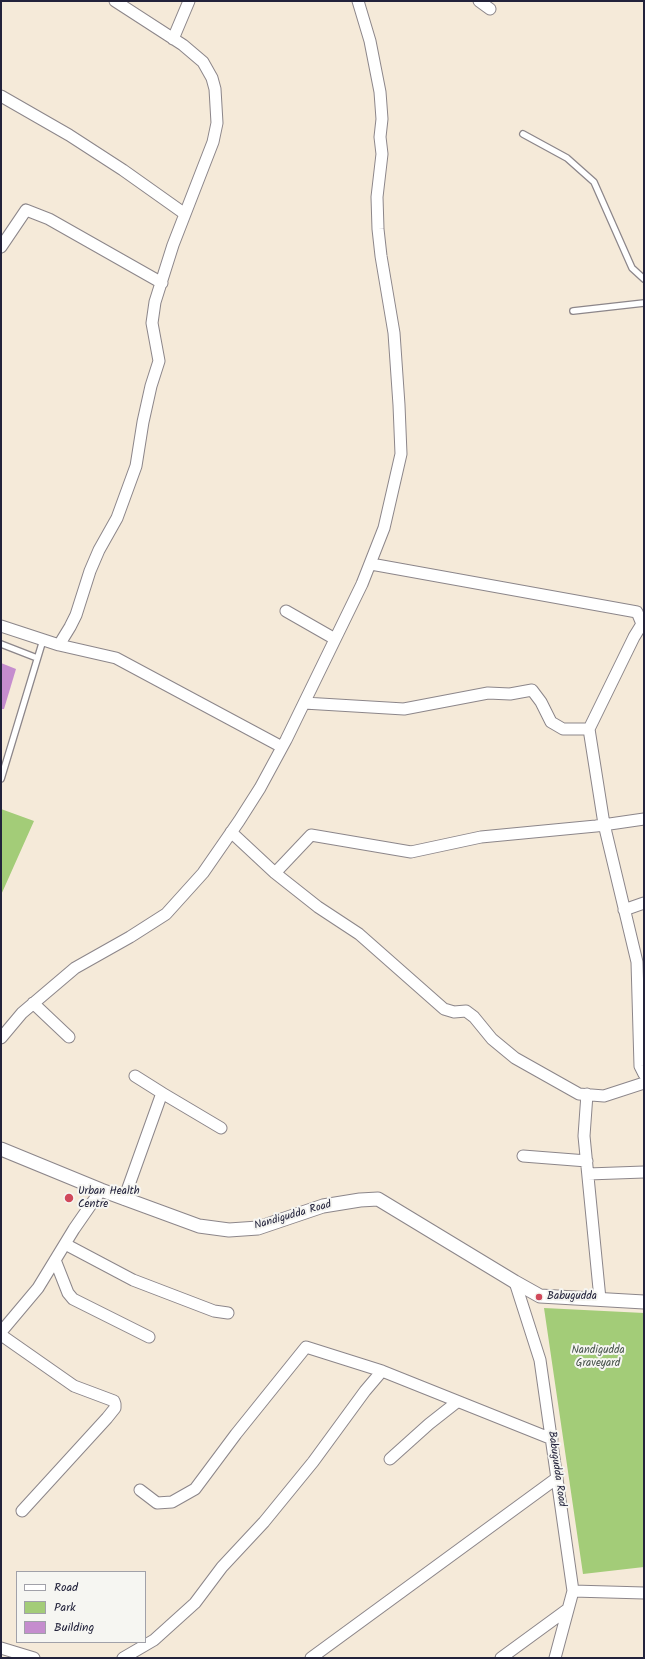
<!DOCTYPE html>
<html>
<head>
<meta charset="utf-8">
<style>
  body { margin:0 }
  #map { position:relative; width:645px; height:1659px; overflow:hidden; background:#f5ead9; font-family:Kalam,sans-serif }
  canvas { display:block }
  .frame { position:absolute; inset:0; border:2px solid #22223b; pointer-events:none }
  .legend { position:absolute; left:16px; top:1571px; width:130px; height:72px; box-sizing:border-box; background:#f6f6f2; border:1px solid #a1a1a9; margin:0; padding:5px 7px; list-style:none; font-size:12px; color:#22223b }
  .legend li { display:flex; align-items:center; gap:8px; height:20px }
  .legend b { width:20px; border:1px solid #a1a1a9 }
</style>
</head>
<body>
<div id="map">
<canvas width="645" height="1659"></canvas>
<div class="frame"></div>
<ul class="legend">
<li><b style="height:5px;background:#fff"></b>Road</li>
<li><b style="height:11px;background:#a3cc78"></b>Park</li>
<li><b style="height:11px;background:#c58dce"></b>Building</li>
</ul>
</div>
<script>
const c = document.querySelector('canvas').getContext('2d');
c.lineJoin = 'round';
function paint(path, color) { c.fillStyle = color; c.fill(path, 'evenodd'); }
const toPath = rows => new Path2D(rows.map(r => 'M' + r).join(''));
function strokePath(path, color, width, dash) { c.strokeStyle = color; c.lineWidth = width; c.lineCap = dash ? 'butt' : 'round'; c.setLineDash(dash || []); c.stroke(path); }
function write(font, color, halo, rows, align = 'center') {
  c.font = font + ' Kalam,sans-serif'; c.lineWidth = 4; c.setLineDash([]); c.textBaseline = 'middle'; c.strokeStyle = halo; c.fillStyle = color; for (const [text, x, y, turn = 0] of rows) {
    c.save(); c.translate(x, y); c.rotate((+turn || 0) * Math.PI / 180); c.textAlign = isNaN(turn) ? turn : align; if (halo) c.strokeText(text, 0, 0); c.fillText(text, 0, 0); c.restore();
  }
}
paint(toPath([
  [1,809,34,821,1,895],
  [544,1308,644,1313,644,1567,583,1574]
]), '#a3cc78');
paint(toPath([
  [1,663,16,669,4,709,1,709]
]), '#c58dce');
const service = toPath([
  [523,134,567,158,594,182,632,268,644,279],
  [573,311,644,303],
  [1,644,37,658],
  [1,779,43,640]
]);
const minor = toPath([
  [479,1,490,9],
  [173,39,189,1],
  [1,96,69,135,123,170,185,214],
  [1,247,26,210,49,219,162,283],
  [371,564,637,612,642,624,634,637,589,729,604,824,637,962,640,1066,644,1074],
  [286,611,335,639],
  [1,626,59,645,116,658,282,747],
  [59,645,70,627,76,615,90,571,99,550,117,518,136,466,143,422,151,386,159,361,152,323,155,302,173,245,213,142,217,123,215,89,212,78,203,62,183,45,115,1],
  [304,703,404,709,488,693,510,694,532,690,541,702,551,722,563,729,589,729],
  [231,832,275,873,318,907,359,934,444,1009,454,1012,466,1011,474,1017,492,1039,515,1058,579,1094,604,1096,644,1083],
  [275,873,311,835,411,852,481,837,596,826,644,819],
  [624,910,644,903],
  [33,1003,69,1037],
  [1,1038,22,1013,75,968,130,937,166,914,203,873,239,821,260,788,286,740,362,584,384,528,401,454,399,405,394,333,381,256,378,229,377,197,382,154,380,137,382,119,380,92,370,41,358,1],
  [135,1076,162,1093],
  [587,1094,584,1136,600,1299],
  [523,1156,587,1161],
  [588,1174,644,1172],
  [124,1199,162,1093,221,1128],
  [65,1244,133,1280,214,1311,228,1313],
  [55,1260,68,1293,73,1299,149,1337],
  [515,1282,540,1360,573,1591,555,1658],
  [1,1332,38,1288,74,1229,101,1190],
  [1,1333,4,1337,74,1386,114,1401,115,1404,115,1408,107,1418,22,1511],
  [390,1459,429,1424,457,1402],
  [140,1490,157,1503,172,1502,195,1489,236,1434,306,1347,382,1371,552,1439],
  [573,1591,644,1593],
  [1,1648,34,1658],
  [123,1658,154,1640,195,1603,222,1567,264,1522,313,1462,365,1391,382,1371],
  [311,1658,557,1478],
  [501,1658,568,1609]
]);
const tertiary = toPath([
  [1,1149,101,1190,199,1226,229,1230,258,1228,323,1206,360,1200,378,1199,515,1282,540,1296,644,1302]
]);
strokePath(service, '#8c868a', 8);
strokePath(minor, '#8c868a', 13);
strokePath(tertiary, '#8c868a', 15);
strokePath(service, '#fff', 5.5);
strokePath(minor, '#fff', 11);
strokePath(tertiary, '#fff', 13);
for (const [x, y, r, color] of [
  [69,1198,5,"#d1495b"],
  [539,1297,4,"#d1495b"]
]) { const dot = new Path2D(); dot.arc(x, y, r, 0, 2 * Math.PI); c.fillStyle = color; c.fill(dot); strokePath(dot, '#f6f6f2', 1.5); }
write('11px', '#22223b', '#f6f6f2', [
  ["Urban Health",78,1192],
  ["Centre",78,1205],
  ["Babugudda",547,1297]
], 'left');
write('11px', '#22223b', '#f6f6f2', [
  ["Nandigudda Road",293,1216,-16],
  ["Babugudda Road",556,1469,82]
]);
write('11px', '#49554d', '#f6f6f2', [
  ["Nandigudda",598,1351],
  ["Graveyard",598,1364]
]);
</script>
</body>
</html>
